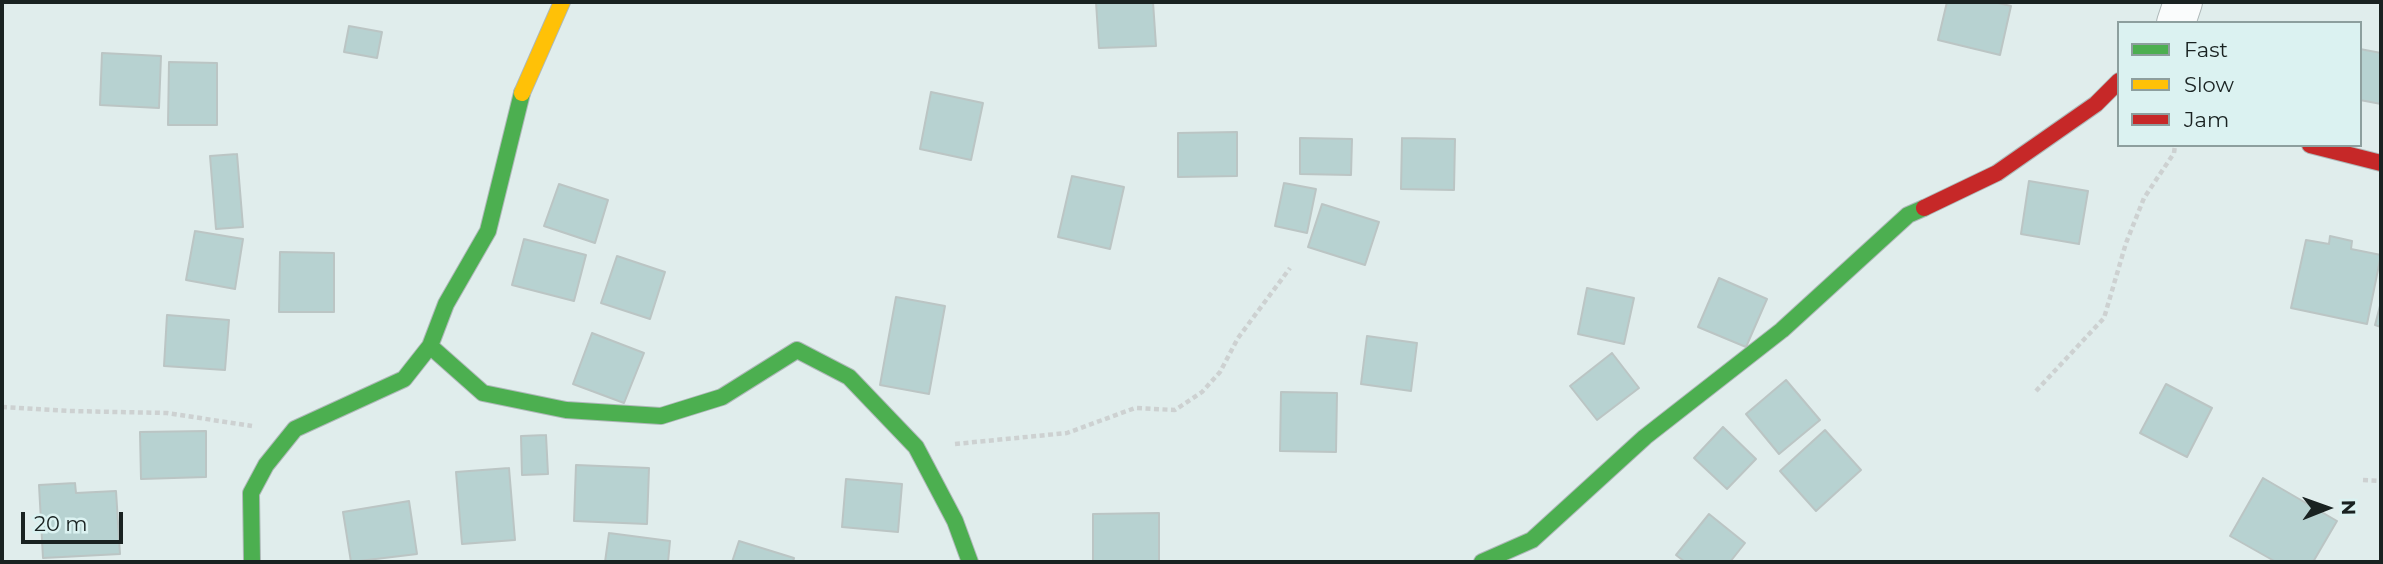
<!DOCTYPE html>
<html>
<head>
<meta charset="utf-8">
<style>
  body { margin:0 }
  #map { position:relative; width:2383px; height:564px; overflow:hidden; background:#e0edec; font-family:Montserrat,sans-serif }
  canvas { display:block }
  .frame { position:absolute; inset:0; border:4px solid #192221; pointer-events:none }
  .legend { position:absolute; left:2117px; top:21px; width:245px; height:126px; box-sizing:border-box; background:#dbf2f1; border:2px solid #8d9f9e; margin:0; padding:9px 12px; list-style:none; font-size:21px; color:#192221 }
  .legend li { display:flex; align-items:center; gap:14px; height:35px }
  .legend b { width:35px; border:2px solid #8d9f9e }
  .north { position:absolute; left:2292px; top:473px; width:70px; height:70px; -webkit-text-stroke:5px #dbf2f1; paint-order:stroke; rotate:89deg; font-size:19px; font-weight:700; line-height:28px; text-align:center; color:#192221 }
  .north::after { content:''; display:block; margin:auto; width:24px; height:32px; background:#192221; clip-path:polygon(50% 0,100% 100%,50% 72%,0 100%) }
  .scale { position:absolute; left:21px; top:512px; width:102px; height:32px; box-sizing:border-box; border:4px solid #192221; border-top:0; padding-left:9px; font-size:21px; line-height:24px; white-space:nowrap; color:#192221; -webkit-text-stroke:5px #dbf2f1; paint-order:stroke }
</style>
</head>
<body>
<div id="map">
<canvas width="2383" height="564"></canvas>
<div class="frame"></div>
<ul class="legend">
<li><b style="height:9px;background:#4caf50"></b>Fast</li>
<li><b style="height:9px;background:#ffc107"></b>Slow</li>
<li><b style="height:9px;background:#c62828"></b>Jam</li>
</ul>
<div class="north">N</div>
<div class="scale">20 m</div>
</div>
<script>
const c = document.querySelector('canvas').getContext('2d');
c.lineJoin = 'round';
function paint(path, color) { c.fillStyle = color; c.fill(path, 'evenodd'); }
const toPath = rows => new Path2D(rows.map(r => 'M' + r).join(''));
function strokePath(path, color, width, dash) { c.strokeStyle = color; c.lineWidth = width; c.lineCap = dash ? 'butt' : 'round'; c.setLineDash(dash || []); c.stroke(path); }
const building = toPath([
  [1096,2,1153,2,1156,46,1099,48,1096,2],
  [1947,2,1994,2,2011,6,2000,55,1938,40,1947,2],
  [349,26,382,32,377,58,344,52,349,26],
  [2360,49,2381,53,2381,104,2360,100,2360,49],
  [102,53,161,56,159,108,100,105,102,53],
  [169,62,217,63,217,125,168,125,169,62],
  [931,92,983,103,971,160,920,149,931,92],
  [1237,132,1237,176,1178,177,1178,133,1237,132],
  [1300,138,1352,139,1351,175,1300,174,1300,138],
  [1402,138,1455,139,1454,190,1401,189,1402,138],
  [237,154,243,227,216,229,210,156,237,154],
  [1072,176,1124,187,1110,249,1058,237,1072,176],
  [2029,181,2088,191,2079,244,2021,234,2029,181],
  [1284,183,1316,189,1307,233,1275,226,1284,183],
  [559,184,608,200,595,243,544,226,559,184],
  [1322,204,1379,222,1365,265,1308,247,1322,204],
  [195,231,243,239,235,289,186,280,195,231],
  [2330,236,2352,241,2351,249,2381,255,2367,324,2291,308,2306,240,2329,244,2330,236],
  [524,239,586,255,574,301,512,285,524,239],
  [280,252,334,253,334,312,279,312,280,252],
  [617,256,665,272,650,319,601,303,617,256],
  [1719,278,1767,299,1746,347,1698,327,1719,278],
  [1587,288,1634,298,1624,344,1578,334,1587,288],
  [896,297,945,306,929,394,880,385,896,297],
  [2381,302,2381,327,2375,325,2381,302],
  [167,315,229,320,225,370,164,366,167,315],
  [592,333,644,353,624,403,573,384,592,333],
  [1367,336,1417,343,1411,391,1361,384,1367,336],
  [1612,353,1639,388,1597,420,1570,386,1612,353],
  [1786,380,1820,420,1779,454,1746,414,1786,380],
  [2166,384,2212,408,2187,457,2140,433,2166,384],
  [1281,392,1337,393,1336,452,1280,451,1281,392],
  [1723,427,1756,459,1727,489,1694,458,1723,427],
  [1825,430,1861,470,1816,511,1780,471,1825,430],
  [206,431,206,477,141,479,140,432,206,431],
  [546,435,548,474,522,475,521,436,546,435],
  [576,465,649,468,647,524,574,521,576,465],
  [509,468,515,540,462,544,456,472,509,468],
  [2263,478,2337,521,2313,562,2276,562,2230,536,2263,478],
  [846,479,902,484,898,532,842,527,846,479],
  [75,483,76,493,116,491,120,554,43,558,39,485,75,483],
  [409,501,417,554,351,562,343,512,409,501],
  [1159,513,1159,562,1093,562,1093,514,1159,513],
  [1709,514,1745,543,1730,562,1685,562,1676,555,1709,514],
  [609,533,670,541,668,562,605,562,609,533],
  [739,541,794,558,793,562,732,562,739,541]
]);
paint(building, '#b7d2d1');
strokePath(building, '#bbc5c4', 2);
const street = toPath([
  [2176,23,2183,2]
]);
const fast = toPath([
  [430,346,483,393,566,410,661,416,722,397,797,350,849,377,916,447,955,521,970,562],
  [252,562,251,493,266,465,295,429,404,379,430,346,446,304,488,231,522,93],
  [1482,562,1532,540,1645,437,1782,330,1908,215,1924,208]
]);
const slow = toPath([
  [522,93,562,2]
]);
const jam = toPath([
  [2310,145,2381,163],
  [1924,208,1997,173,2096,104,2119,81]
]);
strokePath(street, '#aeb8b8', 40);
strokePath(fast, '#aeb8b8', 18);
strokePath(slow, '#aeb8b8', 18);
strokePath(jam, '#aeb8b8', 18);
strokePath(toPath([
  [2036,391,2104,318,2126,243,2144,198,2174,153,2175,145],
  [2,407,69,411,167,413,252,426],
  [955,444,1067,433,1135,408,1175,410,1202,392,1220,372,1238,338,1290,268],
  [2363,480,2381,481]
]), '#cdd1d1', 4.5, [5, 3.5]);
strokePath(street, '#fafcfc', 38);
strokePath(fast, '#4caf50', 16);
strokePath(slow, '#ffc107', 16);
strokePath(jam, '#c62828', 16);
</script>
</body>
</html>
